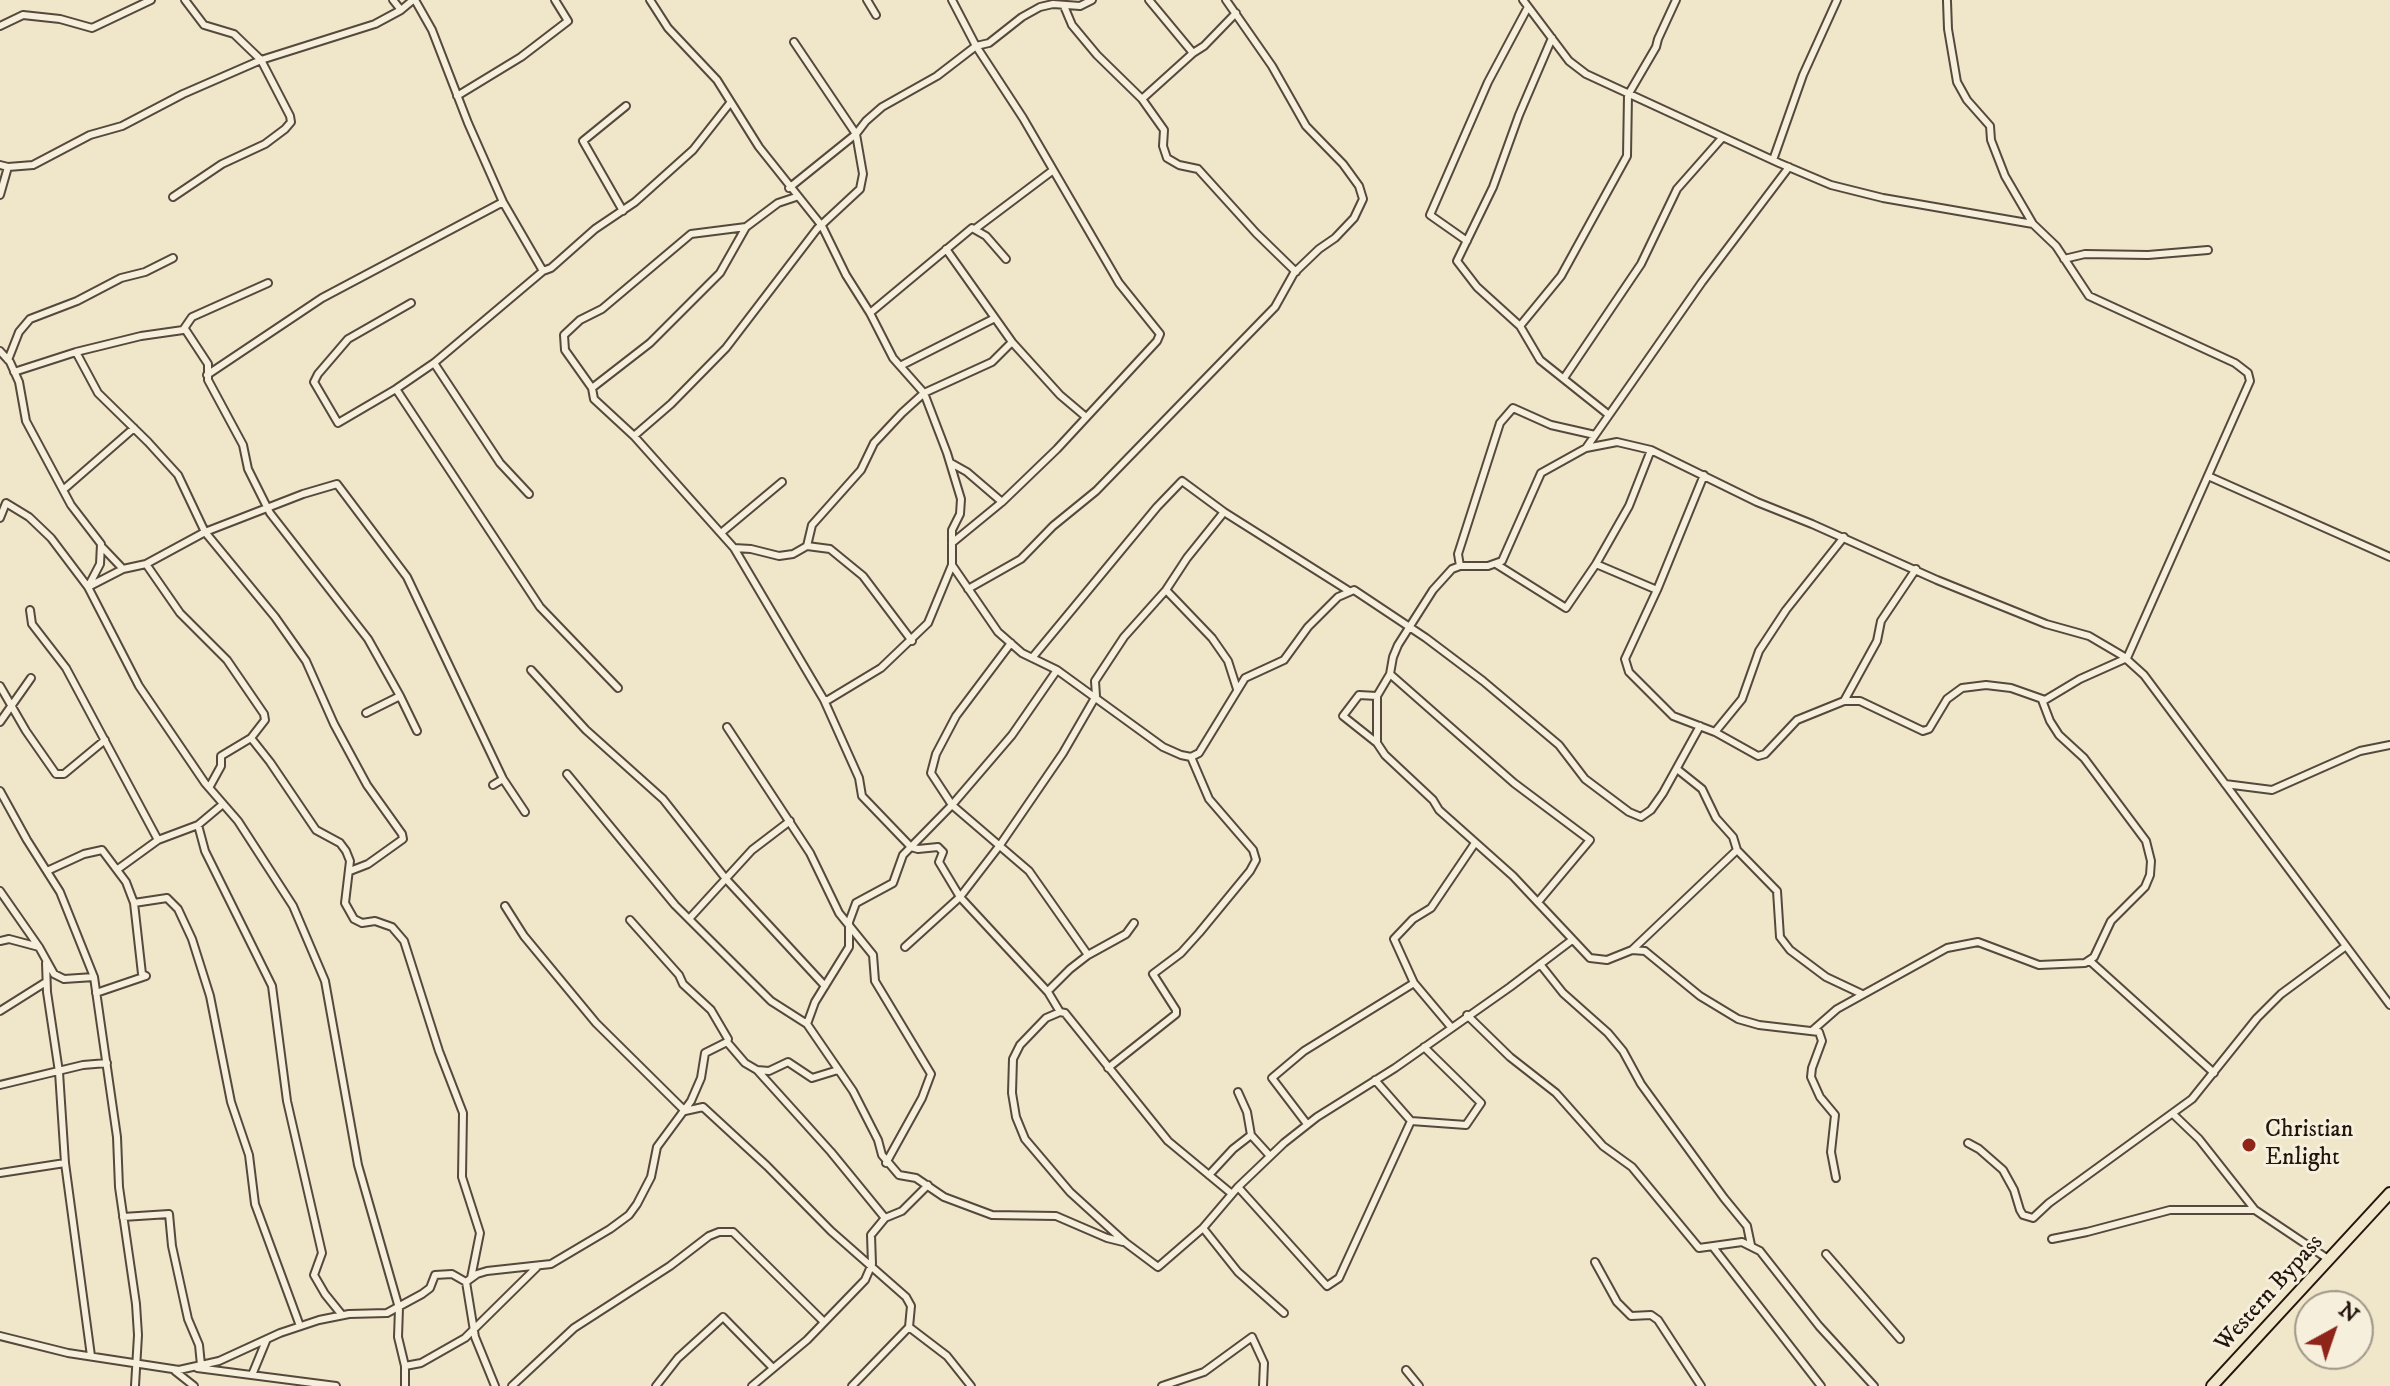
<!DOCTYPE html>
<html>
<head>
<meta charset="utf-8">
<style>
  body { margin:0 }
  #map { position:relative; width:2390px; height:1386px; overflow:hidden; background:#f0e6c9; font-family:"IM FELL DW Pica",serif }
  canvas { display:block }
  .north { position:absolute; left:2294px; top:1290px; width:80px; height:80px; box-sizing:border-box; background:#f5efdc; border:2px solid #a19789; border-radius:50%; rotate:40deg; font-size:22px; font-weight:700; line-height:32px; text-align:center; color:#23140d }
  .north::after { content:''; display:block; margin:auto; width:28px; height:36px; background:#8f2418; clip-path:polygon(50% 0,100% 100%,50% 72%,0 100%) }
</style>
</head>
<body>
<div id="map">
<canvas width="2390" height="1386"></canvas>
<div class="north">N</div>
</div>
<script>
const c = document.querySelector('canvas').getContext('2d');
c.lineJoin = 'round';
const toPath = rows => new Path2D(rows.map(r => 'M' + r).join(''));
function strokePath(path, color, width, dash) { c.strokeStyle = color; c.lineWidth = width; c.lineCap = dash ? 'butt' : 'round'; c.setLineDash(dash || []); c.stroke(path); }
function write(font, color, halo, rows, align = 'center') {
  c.font = font + ' "IM FELL DW Pica",serif'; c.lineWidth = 6; c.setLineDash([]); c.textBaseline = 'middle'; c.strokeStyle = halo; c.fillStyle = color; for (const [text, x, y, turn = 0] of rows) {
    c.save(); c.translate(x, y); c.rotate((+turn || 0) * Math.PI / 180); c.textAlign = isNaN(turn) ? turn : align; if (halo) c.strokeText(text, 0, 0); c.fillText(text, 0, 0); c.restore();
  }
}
const street = toPath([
  [393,0,401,10],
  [415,0,432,30,468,123,503,202,543,271],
  [650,0,668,28,717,80,759,147,822,226,846,275,870,313,893,358,924,393,947,453,961,499,960,514,952,530,952,565,928,623,881,668,828,700,824,700],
  [867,0,876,15],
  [952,0,976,46,1023,118,1119,283,1160,334,1157,341,1057,449,1002,502,952,543],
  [1149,0,1193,53],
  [1523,0,1569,61,1586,74,1779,163,1831,185,1883,198,2033,224,2056,246,2089,296,2235,363,2248,373,2250,381,2127,658,2080,679,2045,700,2011,688,1986,685,1962,688,1947,699,1929,729,1923,731,1860,701,1844,701,1797,720,1765,754,1758,756,1715,732,1673,716,1629,672,1625,659,1657,590,1704,475],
  [1947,1,1948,29,1957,82,1967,100,1990,126,1991,140,2005,176,2033,224],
  [1064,6,1072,25,1097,55,1142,99,1164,130,1163,146,1167,158,1179,165,1198,169,1256,233,1296,272],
  [0,26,23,15,60,19,92,28,151,0],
  [1552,38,1519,115,1493,187,1457,261,1477,287,1520,326,1540,360,1609,415],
  [457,96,521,57,568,21,555,0],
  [1142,99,1193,53,1204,46,1236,13],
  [1773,160,1803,75,1837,0],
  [0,165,8,167,33,165,90,135,122,126,183,94,261,60,375,24,401,10,413,0],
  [789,188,856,134,794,42],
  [0,195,8,167],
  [173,197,222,164,265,144,285,129,291,122,290,116,261,60,234,34,204,25,185,0],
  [623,211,583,141,626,106],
  [975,229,1052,171],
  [1467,241,1430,215,1488,82,1528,7],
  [946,249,1012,342,1060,395,1086,417],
  [2064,259,2085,254,2148,255,2208,250],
  [411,303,348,339,318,374,314,382,338,423,396,389,434,363,543,271,551,268,595,229,635,202,693,150,730,103],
  [870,313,972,228,986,236,1006,259],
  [1520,326,1561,276,1627,156,1628,95,1656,47,1658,39,1676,0],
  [185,329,208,364,208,380,243,445,248,469,270,513,368,639,400,696,366,713],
  [0,351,10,362,19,382,26,421,71,505,101,544,100,564,88,587],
  [76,352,98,393,148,442,178,475,205,532,275,617,306,661,334,724,367,785,402,834,403,839,368,864,350,871],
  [8,360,19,332,30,319,77,301,121,278,145,272,173,258],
  [434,363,500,463,529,494],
  [902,365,995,318],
  [14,372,76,352,141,336,183,330,192,317,268,283],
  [207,375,322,298,503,202],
  [1564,378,1641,264,1677,189,1722,138],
  [592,388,565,350,564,335,580,320,602,309,691,234,746,227],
  [396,389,540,607,618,688],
  [634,436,594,399,592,388,650,343,720,273,746,227,778,203,796,197],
  [1586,448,1702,282,1789,167],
  [951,463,967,472,1002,502],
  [2208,476,2390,557],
  [63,490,134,428],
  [0,518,6,503,29,517,51,538,88,587,139,686,205,783,238,821,293,906,325,981,358,1165,399,1308,398,1337,405,1366],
  [721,533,782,482],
  [807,546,812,525,861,470,874,443,902,413,924,393,992,362,1012,342],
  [103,548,123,569],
  [734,548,751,549,779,556,793,554,807,546,830,549,863,576,912,641],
  [146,564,180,613,227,660,264,714,265,720,251,738],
  [1496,564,1566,608,1596,564,1629,506,1651,450],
  [1596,564,1657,590],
  [952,565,998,632,1022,653,1057,670,1163,747,1181,755,1191,757,1199,753,1245,678,1284,660,1308,627,1338,597,1354,590,1426,638,1483,681,1559,745,1585,779,1629,812,1641,817,1651,810,1663,793,1700,726],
  [1460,566,1458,554,1500,423,1513,408,1551,425,1595,435],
  [88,587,123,569,146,564,205,532,303,494,337,484,407,577,503,779,525,812],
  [968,589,1021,559,1053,526,1096,491,1275,307,1294,273,1319,249,1335,238,1354,218,1363,199,1359,186,1343,164,1306,126,1272,66,1226,0],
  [1166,590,1212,638,1228,661,1237,689],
  [30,610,32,624,66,668,158,840],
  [1011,643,956,716,936,754,931,773,952,805,1029,871,1088,955],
  [1032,658,1157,507,1182,481,1224,512,1349,591],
  [531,670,586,730,663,799,726,879,825,986],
  [1057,670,1012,735,952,805,903,855,893,883,856,903,849,922,849,947,815,1002,807,1024,853,1091,878,1140,882,1155,899,1175,916,1178,944,1197,992,1215,1056,1216,1107,1238,1123,1242],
  [1390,674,1514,783,1590,840,1538,902],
  [0,686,26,731,56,774,64,774,105,740],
  [400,696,417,731],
  [1844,701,1877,641,1881,621,1916,569],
  [0,722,31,678],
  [727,727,810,853,839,913,873,955,875,981,931,1074,922,1098,886,1163],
  [1715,732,1742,699,1759,651,1786,610,1844,537],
  [1377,743,1343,716,1359,695,1377,696],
  [1677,769,1702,789,1716,818,1733,837,1737,850,1777,891,1780,937,1790,950,1826,977,1862,994],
  [567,774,675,905,771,1001,807,1024],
  [2225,784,2272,790,2360,751,2390,745],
  [493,785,503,779],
  [210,786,221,766,221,756,251,738,270,762,316,830,340,843,346,851,350,861,345,903,354,919,362,923,375,921,392,927,404,941,439,1051,463,1113,462,1177,480,1233,471,1278],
  [0,791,27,840,60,892,94,977,117,1137,119,1187,136,1304,138,1335,135,1386],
  [198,825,205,851,272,986,287,1101,322,1253,314,1275,325,1294,342,1315],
  [118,869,158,840,198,825,223,804],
  [47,871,84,854,102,850,126,882,134,903,142,974,146,976,96,993],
  [0,891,39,947,54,974,64,979,94,977],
  [134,903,167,898,178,909,192,939,210,996,231,1102,249,1155,255,1204,300,1326],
  [505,906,524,936,596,1023,685,1111,703,1107,767,1166,831,1231,906,1297,911,1306,909,1327,852,1386],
  [689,919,752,850,790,821],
  [0,941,9,939,39,947],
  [905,947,960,897,1000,845,1063,753,1096,696,1095,681,1124,637,1166,590,1187,558,1224,512],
  [1632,950,1737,850],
  [2090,961,2214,1073],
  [46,963,47,992,59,1072,65,1163,91,1356],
  [1540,964,1563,993,1608,1033,1623,1051,1641,1084,1724,1198,1747,1226,1751,1245],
  [1050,989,1070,969,1088,955,1126,934,1134,923],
  [0,1011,46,982],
  [1060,1012,1048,992,960,897,939,862,943,852,938,847,918,849,911,847,862,796,859,778,824,700,734,548,634,436,671,404,726,348,817,229,860,189,863,174,856,134,866,121,882,107,937,76,976,46,989,43,1022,17,1040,7,1053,4,1080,6,1092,0],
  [1467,1015,1510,1057,1556,1093,1603,1146,1632,1167,1699,1248,1742,1242,1760,1251,1819,1326,1874,1386],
  [1451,1027,1414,983,1394,939,1413,919,1431,908,1475,843],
  [1813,1030,1837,1009,1947,948,1978,942,2039,965,2085,963,2094,957,2111,921,2145,887,2150,875,2151,861,2146,841,2084,758,2059,735,2050,721,2042,700],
  [727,1042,745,1063,757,1070,769,1071,788,1062,812,1078,838,1070],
  [1108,1068,1176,1014,1176,1010,1153,974,1181,953,1199,933,1250,871,1256,860,1253,850,1209,799,1191,757],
  [757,1070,831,1152,885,1218],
  [1375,1080,1411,1121,1466,1125,1481,1103,1424,1047],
  [0,1085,83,1065,107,1063],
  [1238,1092,1247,1112,1251,1135,1270,1156],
  [2173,1114,2199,1139,2255,1210],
  [1307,1124,1272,1078,1304,1051,1414,983],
  [1968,1143,1979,1149,2003,1170,2014,1190,2020,1210,2023,1215,2033,1218,2049,1203,2192,1099,2257,1018,2281,994,2346,946],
  [0,1173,65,1163],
  [1209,1175,1233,1149,1251,1135],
  [1836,1178,1831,1152,1835,1115,1820,1097,1811,1077,1812,1068,1822,1041,1819,1032,1759,1025,1738,1019,1700,996,1645,951,1632,950,1607,960,1590,958,1513,876,1439,810,1433,800,1385,755,1377,743,1377,696,1390,674,1393,657,1398,645,1433,590,1452,569,1460,566,1488,566,1502,561,1541,473,1586,448,1617,442,1651,450,1757,502,1812,524,1937,580,2046,624,2089,636,2123,656,2144,675,2390,1005],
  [1238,1187,1327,1286,1339,1278,1411,1121],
  [1232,1194,1168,1141,1065,1013,1060,1012,1046,1018,1020,1045,1013,1059,1012,1093,1016,1117,1025,1139,1070,1192,1126,1243,1158,1267,1203,1228,1232,1194,1238,1187,1284,1143,1317,1117,1395,1068,1510,987,1572,940],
  [123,1217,169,1214,172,1246,188,1319,199,1345,201,1365],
  [1203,1228,1238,1272,1284,1313],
  [2052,1239,2087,1232,2170,1210,2255,1210,2328,1259],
  [1713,1247,1821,1386],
  [1826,1254,1900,1339],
  [1595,1262,1617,1302,1631,1316,1651,1315,1658,1320,1701,1386],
  [466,1282,475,1337,495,1386],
  [909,1327,947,1356,971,1386],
  [0,1336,68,1353,179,1370,219,1361,280,1333,319,1320,349,1314,387,1313,422,1294,430,1288,435,1275,452,1274,466,1282,477,1274,487,1271,551,1264,610,1229,629,1215,637,1204,651,1177,657,1147,691,1101,701,1078,705,1053,727,1042,728,1039,711,1010,683,984,679,975,630,920],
  [197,1368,336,1386],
  [1406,1370,1419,1386],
  [175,1371,194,1386],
  [252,1375,266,1341],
  [405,1386,405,1366,421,1363,465,1338,537,1267],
  [512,1386,574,1328,670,1266,709,1236,719,1232,733,1232,824,1322],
  [656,1386,678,1358,723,1317,772,1367],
  [752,1386,807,1340,865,1280,872,1264,871,1235,885,1218,902,1211,928,1185],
  [1162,1386,1204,1372,1252,1337,1264,1363,1263,1386]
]);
const primary = toPath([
  [2212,1386,2390,1193]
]);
strokePath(street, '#56483c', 10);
strokePath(primary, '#23140d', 14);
strokePath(street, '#f5efdc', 6);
strokePath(primary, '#f0e6c9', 10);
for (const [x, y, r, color] of [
  [2249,1145,8,"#8f2418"]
]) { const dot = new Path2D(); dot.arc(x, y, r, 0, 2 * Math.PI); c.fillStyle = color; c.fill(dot); strokePath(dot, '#f5efdc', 3); }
write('24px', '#23140d', '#f5efdc', [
  ["Christian",2265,1131],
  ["Enlight",2265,1159]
], 'left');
write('24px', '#23140d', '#f5efdc', [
  ["Western Bypass",2270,1294,-48]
]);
</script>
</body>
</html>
